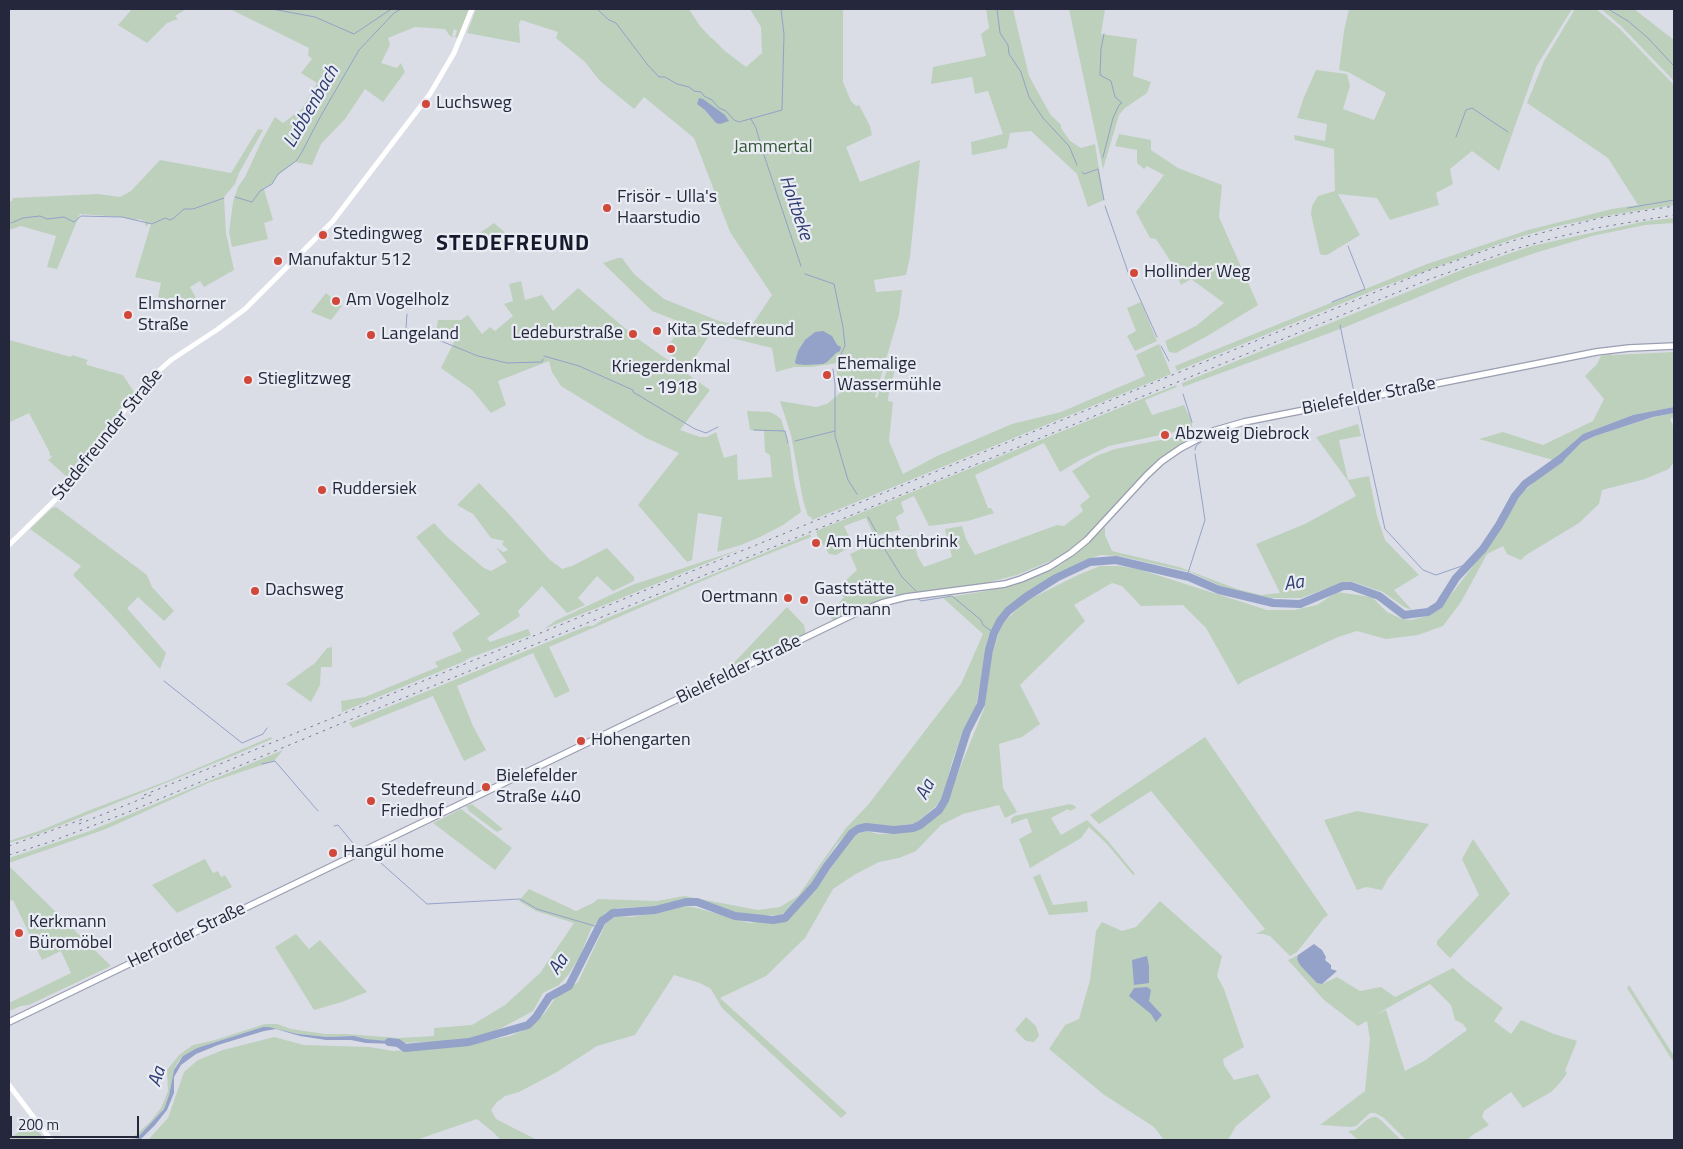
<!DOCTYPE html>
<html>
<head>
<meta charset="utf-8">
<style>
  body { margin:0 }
  #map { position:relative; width:1683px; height:1149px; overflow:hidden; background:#dbdde6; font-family:"Titillium Web",sans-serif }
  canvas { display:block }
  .frame { position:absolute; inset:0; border:10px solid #25283c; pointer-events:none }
  .scale { position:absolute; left:10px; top:1116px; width:129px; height:22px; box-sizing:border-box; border:2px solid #25283c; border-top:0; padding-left:6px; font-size:15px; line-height:18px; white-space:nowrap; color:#25283c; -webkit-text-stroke:4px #eaecf4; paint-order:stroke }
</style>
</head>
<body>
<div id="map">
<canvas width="1683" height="1149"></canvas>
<div class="frame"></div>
<div class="scale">200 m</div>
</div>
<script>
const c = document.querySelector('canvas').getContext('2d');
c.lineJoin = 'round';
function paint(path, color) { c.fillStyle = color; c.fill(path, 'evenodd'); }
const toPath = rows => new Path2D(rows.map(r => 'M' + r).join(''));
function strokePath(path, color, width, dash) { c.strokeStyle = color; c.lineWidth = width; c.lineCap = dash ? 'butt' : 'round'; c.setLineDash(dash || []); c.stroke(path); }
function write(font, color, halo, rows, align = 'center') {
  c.font = font + ' "Titillium Web",sans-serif'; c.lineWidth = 4.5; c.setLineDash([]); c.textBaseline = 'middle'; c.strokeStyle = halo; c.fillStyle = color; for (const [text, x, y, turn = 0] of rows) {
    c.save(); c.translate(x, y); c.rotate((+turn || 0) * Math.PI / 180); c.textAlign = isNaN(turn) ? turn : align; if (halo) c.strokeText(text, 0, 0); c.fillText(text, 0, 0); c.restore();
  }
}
paint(toPath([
  [132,9,186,9,175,16,178,19,167,23,147,43,118,25],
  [230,9,469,9,458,38,455,37,457,31,454,29,452,35,454,37,450,36,445,29,415,27,388,38,390,45,381,63,397,68,401,63,405,72,383,102,365,89,345,119,321,144,312,165,295,162,278,175,273,183,264,189,273,220,264,223,268,239,232,247,229,232,233,202,238,187,245,177,263,138,275,117,283,123,302,109,317,83,301,73,312,59,308,55,309,48],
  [476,9,689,9,700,26,711,38,712,38,725,51,746,67,762,53,761,27,750,9,843,9,843,82,851,101,856,106,859,105,870,126,872,135,846,147,860,182,920,160,910,257,906,275,874,280,876,292,902,290,899,315,875,397,877,398,888,368,895,369,888,398,888,401,893,402,889,441,903,474,937,456,1012,424,1061,412,1145,376,1136,355,1159,344,1171,374,812,520,811,517,808,516,803,500,791,435,780,401,816,407,827,404,840,393,836,368,838,363,811,367,794,367,776,372,772,348,711,333,688,368,665,351,683,323,652,311,603,263,618,258,622,258,634,274,664,299,719,321,750,328,772,295,730,232,694,138,644,97,634,109,600,81,585,62,556,38,558,32,521,20,519,24,520,43,467,33],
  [986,9,1013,9,1029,76,1050,114,1061,125,1061,128,1070,141,1081,148,1095,144,1104,200,1088,207,1077,174,1031,131,1010,133,1007,148,972,155,971,142,1003,134,988,91,975,94,972,77,931,84,933,67,986,56,981,34,989,28],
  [1069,9,1105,9,1101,34,1137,39,1133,76,1151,82,1147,93,1125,108,1119,115,1103,169],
  [1349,9,1572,9,1536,67,1499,171,1472,151,1450,169,1453,184,1436,193,1439,205,1390,220,1377,198,1338,194,1360,235,1327,255,1323,255,1320,254,1311,214,1312,206,1318,196,1335,191,1334,149,1295,140,1294,135,1325,141,1327,124,1297,118,1304,97,1316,70,1347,74,1350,86,1343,109,1374,120,1386,93,1348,72,1339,70,1344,31],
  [1575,9,1596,9,1619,28,1674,85,1674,205,1617,214,1558,226,1513,239,1377,289,1177,371,1175,366,1427,264,1528,230,1612,209,1638,205,1608,158,1527,103,1544,61],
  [1601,9,1634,9,1674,40,1674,81,1621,26],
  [258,129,263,130,239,173,235,184,224,197,226,233,234,270,204,287,200,281,190,287,201,307,199,309,158,297,161,283,135,277,151,224,149,223,146,227,145,222,140,219,136,220,121,217,80,214,57,269,47,267,56,236,21,226,9,230,10,222,9,221,9,201,12,201,13,198,98,194,120,197,131,191,160,160,231,173],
  [1119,134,1151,140,1151,150,1178,168,1222,185,1219,217,1258,305,1209,335,1176,353,1169,352,1165,341,1196,326,1224,303,1191,279,1181,285,1173,265,1156,239,1150,238,1136,212,1164,175,1147,166,1144,169,1137,163,1137,150,1115,146],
  [1674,218,1674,223,1645,225,1592,236,1535,253,1467,277,1343,328,1183,387,1182,383,1469,267,1532,246,1563,239,1646,221],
  [494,223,509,236,494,251,477,235],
  [521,281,525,300,542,295,553,311,578,288,634,336,710,390,680,430,700,437,707,437,716,432,724,458,737,454,738,480,772,477,770,455,765,452,764,431,750,430,747,411,770,412,776,415,781,419,790,448,794,481,801,512,783,525,760,537,741,545,717,552,722,517,698,513,692,560,687,562,638,505,679,453,646,438,561,386,552,372,549,361,498,381,506,405,491,413,472,390,441,368,455,340,436,331,438,320,461,320,468,315,482,334,490,327,495,331,513,316,504,304,513,301,509,284],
  [326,293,342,306,331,320,311,312],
  [1141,302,1157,341,1135,351,1127,336,1136,331,1127,308],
  [9,340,71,357,72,355,88,360,86,363,87,365,123,375,134,392,67,477,48,460,52,457,49,454,50,453,29,413,10,422,9,419],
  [1674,352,1674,407,1633,415,1583,434,1553,460,1479,439,1503,432,1543,445,1593,421,1604,399,1585,376,1597,364,1601,356,1611,354,1612,355],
  [1176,385,1177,387,1145,400,1152,415,1184,405,1192,422,1192,426,1189,429,1109,446,1082,459,1060,472,1044,443,975,475,988,508,991,508,994,513,968,521,929,526,914,496,901,502,904,512,896,517,900,530,874,536,866,518,844,526,853,545,836,555,829,554,818,537,816,531],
  [1674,413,1674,417,1670,419,1674,428,1674,462,1669,469,1645,479,1602,490,1599,504,1579,523,1526,555,1521,560,1507,554,1503,546,1487,554,1461,602,1443,626,1418,635,1386,639,1357,631,1338,637,1243,681,1238,685,1206,628,1183,605,1141,606,1122,586,1112,583,1074,605,1085,621,1020,685,1040,724,1022,737,999,744,1003,788,1017,812,1005,818,999,805,963,814,941,825,916,851,899,858,879,862,854,875,833,889,805,938,766,976,720,998,847,1113,841,1118,722,1008,711,989,700,983,674,975,635,1035,597,1046,557,1072,519,1092,505,1096,497,1102,491,1110,496,1119,537,1140,501,1140,493,1132,477,1119,416,1140,148,1140,168,1118,184,1072,198,1060,223,1050,274,1037,304,1045,370,1047,393,1051,459,1046,510,1036,529,1028,544,1014,556,997,578,982,606,923,616,916,632,917,686,906,697,908,749,923,789,918,815,891,853,836,866,831,879,834,904,833,918,830,940,814,947,803,959,770,984,709,993,650,1002,624,1026,601,1078,575,1100,566,1119,566,1138,569,1267,610,1294,610,1317,605,1337,592,1372,597,1387,612,1402,619,1411,620,1428,616,1440,609,1489,545,1522,493,1538,479,1561,463,1582,442,1595,436,1654,417],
  [1358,424,1361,436,1339,440,1348,480,1369,476,1377,516,1385,540,1419,575,1394,590,1412,610,1404,607,1383,592,1353,582,1344,582,1301,598,1271,598,1251,595,1225,588,1190,572,1119,556,1100,555,1083,561,1024,595,997,621,988,638,976,706,964,728,952,762,943,796,936,806,916,823,896,826,865,824,852,829,836,845,805,892,789,910,780,915,744,915,691,899,656,906,618,908,605,913,591,929,580,956,569,974,559,985,543,993,533,1011,494,1032,472,1038,450,1041,402,1043,366,1039,354,1036,327,1037,298,1034,269,1027,263,1027,197,1048,183,1056,178,1062,174,1070,169,1095,164,1109,135,1140,130,1140,150,1122,161,1108,168,1091,167,1070,179,1055,193,1045,215,1040,265,1024,277,1024,291,1029,325,1034,347,1034,398,1038,434,1036,434,1028,472,1025,505,1005,540,973,574,923,536,911,519,901,529,889,576,911,593,903,598,899,657,901,684,896,758,910,780,907,798,896,846,828,868,805,961,684,983,634,943,598,986,591,1025,581,1060,565,1078,552,1105,527,1105,535,1112,551,1179,567,1237,589,1261,595,1280,593,1256,544,1305,524,1356,496,1348,481,1316,437],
  [1201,432,1202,434,1180,445,1159,461,1088,536,1060,557,1017,575,978,585,948,588,889,598,857,609,834,621,830,617,837,611,839,603,844,597,836,589,857,570,850,554,874,543,912,535,918,557,924,567,952,557,945,529,962,526,966,539,975,555,1057,525,1064,526,1083,511,1080,505,1090,497,1072,471,1096,456,1115,449],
  [479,483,508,513,549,559,562,569,572,566,607,548,634,577,634,581,613,591,597,576,578,598,585,605,567,613,542,586,518,611,520,616,487,638,490,642,528,629,531,635,467,659,465,661,342,712,341,701,365,697,438,667,435,662,462,651,452,633,480,614,416,537,434,523,447,537,484,568,491,571,507,562,496,547,503,552,506,551,508,550,502,544,504,541,491,538,473,514,457,505],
  [56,507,147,575,152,587,174,611,164,621,138,597,127,608,166,653,160,669,111,614,73,575,81,566,30,529,52,508],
  [810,534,811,537,723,572,549,647,570,691,555,698,533,653,457,686,473,726,486,750,464,761,433,696,353,728,349,723,587,626,593,626,602,620],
  [741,549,607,604,544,629,555,621,632,585],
  [787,607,804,625,806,635,726,673,726,671],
  [332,647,332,667,321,667,320,685,311,702,286,684,315,663,327,648],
  [271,737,272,739,242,752,79,818,39,834,9,843,9,841,39,831,90,810,167,781],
  [1205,737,1328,915,1323,919,1297,952,1290,956,1270,936,1263,934,1256,934,1265,929,1151,791,1099,824,1090,815],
  [283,750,274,761,208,783,106,829,9,863,9,858,90,831],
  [472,804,503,829,497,832,469,811,466,806],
  [1070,804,1075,806,1076,808,1070,811,1068,809,1051,818,1061,835,1087,820,1108,841,1135,874,1133,875,1107,844,1089,827,1081,838,1030,868,1019,839,1032,832,1027,818,1011,824,1011,819,1014,816],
  [461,809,512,848,495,870,433,823],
  [1357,811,1429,824,1387,880,1382,890,1366,887,1357,890,1324,820],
  [1473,839,1510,894,1450,958,1437,945,1437,941,1479,895,1462,859],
  [205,859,213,873,218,871,221,877,225,875,232,887,177,913,152,885],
  [9,866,111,966,29,1005,21,1006,9,1011,9,1003,71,973,61,951,42,960,13,900,9,901],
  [1040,874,1053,905,1087,901,1088,912,1049,915,1033,877],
  [1160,901,1222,956,1217,976,1224,989,1244,1047,1223,1059,1224,1065,1234,1080,1258,1074,1271,1097,1236,1126,1228,1140,1164,1140,1154,1127,1103,1094,1049,1049,1065,1025,1079,1019,1090,980,1096,931,1102,922,1122,931,1136,927],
  [296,934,309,949,320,940,367,992,342,1002,314,1010,275,947],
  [1298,955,1297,959,1322,984,1337,977,1360,991,1381,987,1395,997,1453,968,1466,980,1503,1008,1494,1021,1511,1034,1521,1020,1554,1034,1577,1041,1565,1071,1567,1072,1566,1075,1558,1085,1551,1092,1523,1108,1511,1092,1484,1111,1482,1117,1489,1125,1474,1134,1467,1140,1406,1140,1384,1118,1375,1113,1370,1113,1356,1126,1351,1127,1320,1125,1365,1091,1370,1039,1367,1021,1358,1026,1324,1000,1288,960],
  [1430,984,1451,1005,1455,1020,1463,1024,1467,1030,1424,1061,1405,1071,1386,1010,1375,1015],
  [1629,985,1674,1056,1674,1063,1627,988],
  [1026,1017,1036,1026,1039,1036,1034,1042,1026,1041,1015,1030],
  [1373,1117,1377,1117,1382,1121,1401,1140,1358,1140,1348,1131,1355,1130,1368,1119],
  [32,1123,45,1140,9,1140,9,1139]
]), '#bcd0bc');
paint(toPath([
  [699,98,703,99,725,115,729,121,720,124,716,123,705,110,697,104],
  [823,331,832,336,837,345,841,347,840,351,836,353,827,362,823,364,805,365,796,364,795,362,798,351,805,340,815,332],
  [1674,407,1674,413,1653,417,1595,436,1582,442,1561,463,1554,465,1553,460,1583,434,1633,415],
  [1314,944,1322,950,1326,957,1325,960,1331,965,1331,969,1337,971,1322,984,1317,983,1300,965,1297,959,1298,955],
  [1147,956,1149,966,1149,983,1134,985,1132,960],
  [1147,987,1151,990,1149,1001,1162,1015,1156,1022,1151,1014,1129,996,1134,988],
  [263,1027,269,1027,298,1034,327,1037,354,1036,366,1039,398,1042,398,1044,366,1043,351,1040,326,1040,300,1036,276,1029,264,1031,218,1045,196,1054,181,1065,174,1077,174,1093,167,1110,155,1125,140,1140,135,1140,164,1109,169,1095,174,1070,183,1056,197,1048]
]), '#94a1c8');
strokePath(toPath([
  [272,9,315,17,354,34,390,10],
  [597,9,609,20,616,23,647,64,659,77,665,77,677,84,689,87,694,91,701,92,704,96,712,100,719,108,726,111,734,120,739,122,782,110,784,34,781,9],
  [997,9,1000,33,1008,45,1009,54,1021,72,1029,97,1043,118,1069,146,1077,165],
  [1608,9,1628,21,1648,38,1674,66],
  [751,119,756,128,762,149,801,266],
  [1456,137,1466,110,1472,108,1508,132],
  [1103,157,1113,118,1119,105,1122,103,1115,97,1111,81,1100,75,1101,49,1104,34],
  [1082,172,1084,174,1098,169,1104,200],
  [235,197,252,202,260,191,272,184,278,174,296,161,302,152,319,119,359,50,394,13,401,9],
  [1105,206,1128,272,1157,337],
  [1628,208,1674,200],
  [11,223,23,218,40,216,47,219,64,217,74,222,81,216,122,217,152,224,165,218,170,220,174,218,184,209,193,209,224,198],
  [805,274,834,284,843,327,845,346,841,354],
  [1332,302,1365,289,1348,246],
  [1340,325,1354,392],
  [406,328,407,314],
  [436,339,478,356,507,363,542,362,543,359],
  [1161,346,1169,361],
  [544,356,579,366,633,390,633,392,695,429,706,433,718,427],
  [833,369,835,384,835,436,848,480,857,494],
  [1183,394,1192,422],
  [1358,406,1385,529,1423,570,1436,575,1462,566,1467,566],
  [754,430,785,431,788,443],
  [795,441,835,431],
  [1195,450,1196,446,1202,441],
  [868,517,877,533],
  [881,543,902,577,916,591],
  [1189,577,1188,573,1205,520,1195,454],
  [917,598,921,601,952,596,981,620,983,625,994,633],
  [164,681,242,743,263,734,267,728],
  [262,764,275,761,318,811],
  [334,826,338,825,357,848,354,850],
  [357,858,359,859,369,854,372,855,427,904,520,899,537,909,598,927]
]), '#94a1c8', 1);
strokePath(toPath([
  [389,1042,398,1043,405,1048,469,1042,528,1025,536,1017,549,997,569,986,602,921,613,913,655,910,686,902,697,902,735,916,773,920,785,918,814,886,827,866,852,833,858,829,866,827,894,830,913,828,920,825,939,810,945,800,967,731,981,704,989,650,994,633,1000,621,1008,611,1026,597,1056,578,1090,562,1116,560,1189,577,1219,590,1273,603,1300,604,1343,586,1351,586,1379,596,1404,615,1428,612,1439,605,1456,578,1483,549,1499,525,1515,496,1525,484,1560,459]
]), '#94a1c8', 8);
const primary = toPath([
  [9,1022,854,614,882,603,906,597,1005,584,1021,579,1049,567,1071,553,1087,540,1147,475,1162,461,1181,448,1213,431,1244,422,1596,352,1629,348,1674,346]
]);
strokePath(primary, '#9a9eb2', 8);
strokePath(toPath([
  [9,545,55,500,133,399,153,376,171,360,218,329,245,309,333,221,430,94,454,53,472,9],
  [9,1085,51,1140]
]), '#fff', 5);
strokePath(primary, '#fff', 5.5);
strokePath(toPath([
  [144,795,1427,271,1512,241,1556,229,1600,218,1674,206],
  [79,824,151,795],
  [9,846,83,819],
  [9,855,50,842,126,813,347,721,1430,279,1515,249,1558,237,1602,227,1674,215]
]), '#747890', 1, [2.5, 5]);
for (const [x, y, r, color] of [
  [426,104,5,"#d1483a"],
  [607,208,5,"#d1483a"],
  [323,235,5,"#d1483a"],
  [278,261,5,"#d1483a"],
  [1134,273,5,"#d1483a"],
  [336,301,5,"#d1483a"],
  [128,315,5,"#d1483a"],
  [657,331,5,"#d1483a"],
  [633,334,5,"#d1483a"],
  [371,335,5,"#d1483a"],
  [671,349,5,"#d1483a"],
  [827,375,5,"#d1483a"],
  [248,380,5,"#d1483a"],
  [1165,435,5,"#d1483a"],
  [322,490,5,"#d1483a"],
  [816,543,5,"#d1483a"],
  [255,591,5,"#d1483a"],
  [788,598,5,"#d1483a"],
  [804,600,5,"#d1483a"],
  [581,741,5,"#d1483a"],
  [486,787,5,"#d1483a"],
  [371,801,5,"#d1483a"],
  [333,853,5,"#d1483a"],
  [19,933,5,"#d1483a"]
]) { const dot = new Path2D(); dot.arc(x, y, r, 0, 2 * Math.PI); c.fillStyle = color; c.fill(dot); strokePath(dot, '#eaecf4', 2); }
write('18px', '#25283c', '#eaecf4', [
  ["Luchsweg",436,104],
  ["Frisör - Ulla's",617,198],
  ["Haarstudio",617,219],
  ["Stedingweg",333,235],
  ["Manufaktur 512",288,261],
  ["Hollinder Weg",1144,273],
  ["Am Vogelholz",346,301],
  ["Elmshorner",138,305],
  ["Straße",138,326],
  ["Kita Stedefreund",667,331],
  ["Ledeburstraße",623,334,"right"],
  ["Langeland",381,335],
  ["Ehemalige",837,365],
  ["Wassermühle",837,386],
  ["Kriegerdenkmal",671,368,"center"],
  ["- 1918",671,389,"center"],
  ["Stieglitzweg",258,380],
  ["Abzweig Diebrock",1175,435],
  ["Ruddersiek",332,490],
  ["Am Hüchtenbrink",826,543],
  ["Gaststätte",814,590],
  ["Oertmann",814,611],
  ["Dachsweg",265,591],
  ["Oertmann",778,598,"right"],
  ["Hohengarten",591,741],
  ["Bielefelder",496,777],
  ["Straße 440",496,798],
  ["Stedefreund",381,791],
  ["Friedhof",381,812],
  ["Hangül home",343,853],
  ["Kerkmann",29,923],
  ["Büromöbel",29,944]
], 'left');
write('18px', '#325834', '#eaecf4', [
  ["Jammertal",773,148]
]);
write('18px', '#25283c', '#eaecf4', [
  ["Bielefelder Straße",1369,397,-11],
  ["Stedefreunder Straße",108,435,-51],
  ["Bielefelder Straße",739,670,-26],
  ["Herforder Straße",187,936,-26]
]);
write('italic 19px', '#2e3c71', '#eaecf4', [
  ["Lubbenbach",312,107,-60],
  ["Holtbeke",795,208,71],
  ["Aa",1294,584,-8],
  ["Aa",926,790,-64],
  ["Aa",559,965,-57],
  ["Aa",158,1077,-73]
]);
c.letterSpacing = '1px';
write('bold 22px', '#17192d', '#eaecf4', [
  ["STEDEFREUND",513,245]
]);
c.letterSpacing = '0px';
</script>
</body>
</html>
